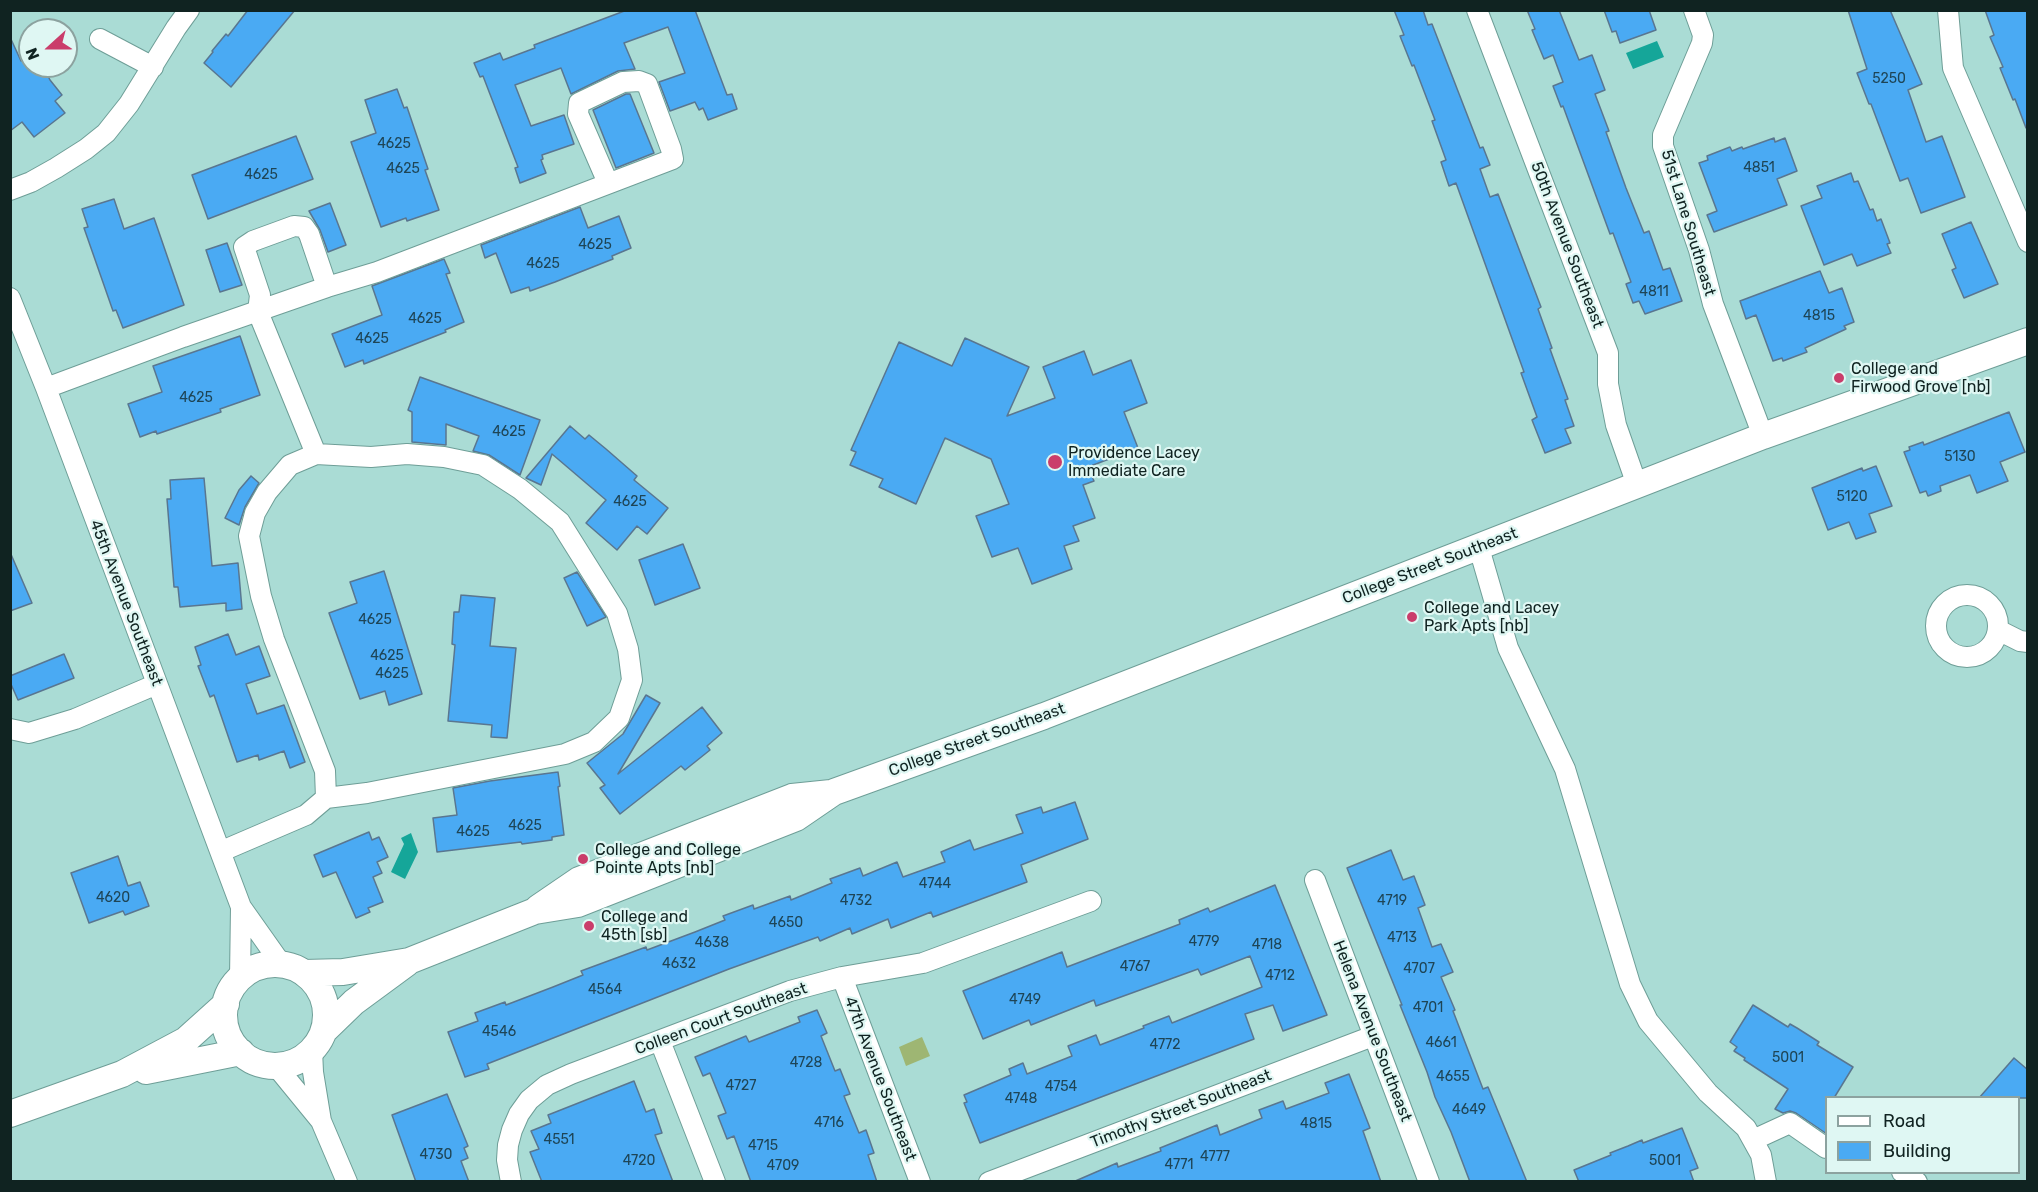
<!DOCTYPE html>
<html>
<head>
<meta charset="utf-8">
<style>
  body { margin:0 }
  #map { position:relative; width:2038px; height:1192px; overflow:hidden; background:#aadcd5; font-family:Rubik,sans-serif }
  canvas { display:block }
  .frame { position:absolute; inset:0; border:12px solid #102321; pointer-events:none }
  .legend { position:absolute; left:1825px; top:1096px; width:195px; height:78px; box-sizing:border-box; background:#dff7f3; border:2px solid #8ca29f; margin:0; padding:8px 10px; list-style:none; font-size:18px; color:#102321 }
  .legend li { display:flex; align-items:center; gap:12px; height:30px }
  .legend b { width:30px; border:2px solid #8ca29f }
  .north { position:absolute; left:18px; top:18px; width:60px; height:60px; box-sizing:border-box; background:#dff7f3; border:2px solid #8ca29f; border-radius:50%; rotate:249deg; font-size:16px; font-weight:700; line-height:24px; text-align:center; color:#102321 }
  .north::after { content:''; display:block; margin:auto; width:21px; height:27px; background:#ca3d6b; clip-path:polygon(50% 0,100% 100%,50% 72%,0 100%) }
</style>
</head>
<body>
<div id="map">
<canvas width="2038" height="1192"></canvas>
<div class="frame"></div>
<ul class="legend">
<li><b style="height:8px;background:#fff"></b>Road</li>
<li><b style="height:16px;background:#4aaaf3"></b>Building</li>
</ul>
<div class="north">N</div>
</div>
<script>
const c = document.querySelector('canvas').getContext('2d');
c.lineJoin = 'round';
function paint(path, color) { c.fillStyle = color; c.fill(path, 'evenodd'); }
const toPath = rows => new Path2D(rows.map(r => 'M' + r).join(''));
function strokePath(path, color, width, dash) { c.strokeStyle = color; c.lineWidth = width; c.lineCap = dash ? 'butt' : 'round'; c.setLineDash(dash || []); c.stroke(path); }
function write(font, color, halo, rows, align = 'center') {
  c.font = font + ' Rubik,sans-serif'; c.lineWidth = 4.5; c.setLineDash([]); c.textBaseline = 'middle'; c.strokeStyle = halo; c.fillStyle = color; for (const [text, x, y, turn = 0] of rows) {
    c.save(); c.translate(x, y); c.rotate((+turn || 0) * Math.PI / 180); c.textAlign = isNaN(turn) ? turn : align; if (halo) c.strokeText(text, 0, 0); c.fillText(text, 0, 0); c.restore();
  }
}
paint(toPath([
  [922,1037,930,1056,906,1066,899,1047]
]), '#9eb673');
paint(toPath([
  [1657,41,1664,57,1633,69,1626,53],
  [411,833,418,852,405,879,391,872,404,844,401,838]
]), '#15a699');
const building = toPath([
  [248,10,295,10,231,87,204,63,213,52,212,51,226,34,228,36,248,10],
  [627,10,695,10,727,95,732,94,737,109,708,120,703,108,699,110,695,102,670,111,659,82,685,73,668,27,624,43,635,69,618,71,571,94,561,68,515,85,531,126,564,115,574,144,542,155,543,159,541,160,546,173,520,183,515,168,518,167,483,76,480,77,474,63,500,53,503,60,535,48,534,45,627,10],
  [1394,10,1423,10,1428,25,1432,24,1480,148,1483,147,1490,165,1480,169,1490,197,1498,194,1541,307,1538,309,1552,348,1550,349,1568,399,1565,400,1574,426,1565,429,1571,443,1545,453,1532,420,1537,417,1521,373,1524,372,1456,183,1449,186,1441,162,1446,160,1432,121,1435,120,1414,65,1412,66,1400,36,1404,35,1394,10],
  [1527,10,1559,10,1579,60,1592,55,1605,90,1595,94,1609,131,1606,132,1626,188,1644,233,1649,231,1663,270,1670,268,1682,301,1645,314,1639,301,1633,303,1626,284,1631,282,1613,233,1610,234,1563,106,1561,107,1553,86,1563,82,1553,55,1544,59,1532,30,1535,29,1527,10],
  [1604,10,1649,10,1656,30,1620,43,1616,31,1612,32,1604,10],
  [1848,10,1890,10,1922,84,1908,90,1926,142,1942,136,1965,197,1921,213,1908,178,1900,181,1871,104,1869,104,1857,73,1867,69,1848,10],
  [1985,10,2028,10,2028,128,2026,128,2015,99,2013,100,2000,68,2003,67,1990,37,1994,35,1985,10],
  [10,37,21,61,30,57,30,66,43,66,50,80,62,95,55,101,65,113,34,137,22,122,10,131,10,37],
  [397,89,404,108,407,107,428,169,425,170,439,210,407,221,406,218,381,227,351,142,376,133,365,100,397,89],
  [626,94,630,94,654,153,616,168,593,110,626,94],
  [296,136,313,179,208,219,192,175,296,136],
  [1774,138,1775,142,1785,138,1797,171,1777,179,1787,205,1714,232,1707,215,1717,211,1699,163,1708,160,1707,156,1730,147,1732,151,1742,147,1743,149,1774,138],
  [1851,173,1854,182,1858,181,1870,210,1873,209,1877,221,1881,219,1890,243,1887,244,1891,253,1857,266,1852,254,1824,265,1801,206,1822,198,1817,186,1851,173],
  [114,199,124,229,154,218,184,305,123,328,116,310,113,311,84,228,88,227,82,209,114,199],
  [330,203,346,245,328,252,320,230,309,211,330,203],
  [580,207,588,228,619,216,631,248,612,256,613,259,555,282,530,291,529,287,511,293,496,253,485,258,481,245,580,207],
  [1971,222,1998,284,1964,298,1952,270,1956,268,1942,234,1971,222],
  [227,243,242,285,220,292,206,250,227,243],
  [444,259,450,273,446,274,464,322,445,330,446,332,364,364,363,360,345,367,332,334,382,315,372,286,444,259],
  [1820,271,1829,293,1842,288,1854,322,1844,326,1846,329,1805,348,1807,352,1783,361,1782,358,1773,361,1756,315,1746,319,1740,301,1820,271],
  [240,336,260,395,220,409,221,412,157,434,156,431,140,437,128,404,162,392,153,366,240,336],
  [965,338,1029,367,1007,416,1055,398,1043,367,1084,351,1093,375,1131,360,1147,403,1124,412,1138,448,1088,467,1094,481,1083,485,1095,518,1073,526,1079,541,1064,546,1072,569,1032,584,1018,548,992,557,976,516,1009,504,991,459,945,438,916,504,879,487,883,479,850,465,856,452,851,450,899,342,952,366,965,338],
  [420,377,540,420,520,475,489,455,473,451,479,436,446,424,446,445,412,442,412,412,408,410,420,377],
  [2009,412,2025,452,2000,462,2008,481,1977,493,1970,475,1940,486,1941,491,1928,496,1926,491,1920,493,1904,452,1910,450,1909,447,1923,442,1924,445,2009,412],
  [570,426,585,439,589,435,606,449,637,476,634,480,668,508,647,534,637,526,617,550,586,523,606,500,552,454,541,485,526,478,570,426],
  [1876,466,1892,506,1869,514,1876,532,1856,539,1849,522,1828,530,1812,488,1862,468,1863,471,1876,466],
  [251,476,259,483,245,507,239,525,225,518,239,490,251,476],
  [204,478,212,566,238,563,242,609,226,611,226,603,180,607,178,587,174,587,167,499,171,499,170,480,204,478],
  [683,544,700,588,655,605,639,560,683,544],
  [10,552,32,603,10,611,10,552],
  [384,571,422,694,389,705,385,691,360,699,329,613,357,603,350,582,384,571],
  [577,572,606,617,587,626,564,578,577,572],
  [461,595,495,598,490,646,516,648,507,738,491,737,492,725,448,721,455,645,452,644,454,612,459,612,461,595],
  [228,634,236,655,259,646,270,676,246,684,257,714,284,705,305,762,290,768,284,751,259,760,258,755,237,762,214,695,210,697,198,666,201,665,195,647,228,634],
  [64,654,74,678,18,700,10,682,10,676,64,654],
  [646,695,660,703,618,774,702,707,722,733,707,746,710,750,685,770,681,766,620,814,600,788,605,785,587,763,623,734,646,695],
  [558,772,560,786,558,787,564,835,552,837,552,840,522,844,521,842,437,852,433,818,457,815,453,788,490,781,558,772],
  [1075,802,1088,839,1021,865,1027,882,933,917,931,912,891,928,888,919,852,934,850,928,820,941,818,937,729,969,487,1064,489,1069,465,1077,448,1032,478,1021,475,1013,505,1002,506,1005,553,987,583,975,581,971,646,947,647,950,695,932,725,920,723,916,753,905,754,909,790,896,791,900,832,883,830,879,860,868,863,876,897,862,903,877,945,862,941,852,970,840,974,850,1023,833,1016,815,1041,807,1043,813,1075,802],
  [369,832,372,840,379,837,388,857,377,862,382,873,373,877,383,902,368,908,370,912,356,918,336,872,323,877,314,855,369,832],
  [1391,850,1403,880,1414,876,1425,905,1418,908,1432,947,1441,944,1453,972,1441,977,1455,1010,1453,1011,1483,1089,1488,1087,1527,1182,1470,1182,1451,1132,1435,1097,1427,1072,1400,1005,1402,1005,1347,868,1391,850],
  [118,856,128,886,140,882,149,906,125,915,123,911,89,923,71,873,118,856],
  [1275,885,1327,1015,1283,1031,1273,1005,1245,1014,1254,1039,980,1143,964,1103,967,1102,964,1095,1011,1075,1009,1069,1023,1063,1027,1074,1072,1056,1068,1046,1096,1035,1100,1045,1144,1028,1143,1026,1169,1016,1172,1023,1262,987,1250,956,1201,975,1198,969,1096,1006,1094,1000,1031,1025,1029,1020,983,1039,963,991,1062,952,1067,967,1180,924,1179,920,1208,908,1210,912,1275,885],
  [1753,1005,1788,1027,1790,1024,1797,1028,1819,1042,1817,1045,1853,1067,1834,1098,1827,1098,1827,1134,1796,1113,1790,1111,1783,1113,1775,1109,1788,1089,1744,1060,1745,1058,1734,1051,1737,1047,1730,1042,1753,1005],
  [817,1010,827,1033,821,1036,835,1071,840,1069,850,1094,844,1096,859,1133,866,1130,874,1153,868,1155,877,1182,751,1182,734,1136,727,1139,718,1116,726,1113,710,1073,703,1076,695,1057,746,1036,749,1042,800,1022,798,1017,817,1010],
  [2014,1058,2028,1070,2028,1098,1979,1098,2014,1058],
  [1349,1074,1370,1128,1363,1131,1381,1182,1073,1182,1117,1163,1118,1167,1161,1151,1160,1148,1217,1125,1220,1135,1262,1118,1259,1110,1283,1101,1286,1109,1329,1093,1325,1083,1349,1074],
  [634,1081,646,1112,654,1109,662,1133,655,1135,673,1182,542,1182,530,1152,539,1149,531,1131,551,1123,548,1115,634,1081],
  [447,1094,468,1146,464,1148,468,1158,461,1161,469,1182,416,1182,392,1115,447,1094],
  [1682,1128,1698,1168,1690,1171,1694,1182,1579,1182,1574,1170,1611,1155,1610,1153,1628,1146,1642,1140,1643,1143,1682,1128]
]);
paint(building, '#4aaaf3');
strokePath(building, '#597690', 1.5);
const minor = toPath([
  [1477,10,1608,353,1608,384,1616,425,1637,485],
  [1694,10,1703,35,1702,43,1663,135,1663,146,1699,250,1713,304,1763,436],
  [1948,10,1953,68,2028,242],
  [100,39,153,67],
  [10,190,31,182,56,168,86,149,106,133,129,104,176,28,189,10],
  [10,298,46,388,241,907,282,965],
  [46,388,183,337,327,287,377,272,673,159,671,149,647,84,639,81,623,82,579,103,578,114,608,183],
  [316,454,258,312,260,295,244,247,253,241,294,226,304,227,309,234,327,287],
  [1479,548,1508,648,1565,769,1630,984,1648,1021,1708,1093,1746,1128,1761,1155,1766,1182],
  '1936 626a31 31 0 1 1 62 0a31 31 0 1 1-62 0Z',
  [1998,630,2020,641,2028,642],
  [10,729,29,733,75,719,157,684],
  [222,851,306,815,326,798,367,793,565,754,594,742,619,718,632,680,628,649,617,613,560,522,520,489,483,465,444,457,407,454,371,457,316,454,290,465,267,492,255,513,249,536,261,596,274,639,325,771,326,798],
  [1315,880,1429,1182],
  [842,977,920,1182],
  [240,978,241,907],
  [660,1041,715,1182],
  [312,1050,313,1072,321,1121,347,1182],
  [276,1066,321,1121],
  [1753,1140,1790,1123,1826,1148],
  [1902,1172,1917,1182],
  [511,1182,507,1160,508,1145,512,1130,519,1114,529,1100,547,1085,571,1074,790,991,842,977,923,963,1091,901],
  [989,1182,1373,1036]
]);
const major = toPath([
  [538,908,579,880,792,797,831,793],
  '224 1015a51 51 0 1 1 102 0a51 51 0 1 1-102 0Z',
  [304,973,343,972,409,961,535,911,578,904,796,818,834,792,1044,716,1763,436,2028,341],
  [324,1031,354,1002,407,963],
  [146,1071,241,1052],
  [10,1114,122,1074,186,1040,226,1004]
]);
strokePath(minor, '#6e9e97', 22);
strokePath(major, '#6e9e97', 28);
strokePath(minor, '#fff', 20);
strokePath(major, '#fff', 26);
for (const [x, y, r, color] of [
  [1839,378,6,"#ca3d6b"],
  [1055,462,8,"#ca3d6b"],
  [1412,617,6,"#ca3d6b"],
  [583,859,6,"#ca3d6b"],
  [589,926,6,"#ca3d6b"]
]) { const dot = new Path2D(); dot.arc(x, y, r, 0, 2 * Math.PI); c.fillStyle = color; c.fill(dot); strokePath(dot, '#dff7f3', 2); }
write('14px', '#1e4556', null, [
  ["5250",1889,79],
  ["4625",394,144],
  ["4851",1759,168],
  ["4625",403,169],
  ["4625",261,175],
  ["4625",595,245],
  ["4625",543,264],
  ["4811",1654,292],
  ["4815",1819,316],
  ["4625",425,319],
  ["4625",372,339],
  ["4625",196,398],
  ["4625",509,432],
  ["5130",1960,457],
  ["5120",1852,497],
  ["4625",630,502],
  ["4625",375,620],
  ["4625",387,656],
  ["4625",392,674],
  ["4625",525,826],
  ["4625",473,832],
  ["4744",935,884],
  ["4620",113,898],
  ["4732",856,901],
  ["4719",1392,901],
  ["4650",786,923],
  ["4713",1402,938],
  ["4779",1204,942],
  ["4638",712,943],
  ["4718",1267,945],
  ["4632",679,964],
  ["4767",1135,967],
  ["4707",1419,969],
  ["4712",1280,976],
  ["4564",605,990],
  ["4749",1025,1000],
  ["4701",1428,1008],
  ["4546",499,1032],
  ["4661",1441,1043],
  ["4772",1165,1045],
  ["5001",1788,1058],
  ["4728",806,1063],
  ["4655",1453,1077],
  ["4727",741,1086],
  ["4754",1061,1087],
  ["4748",1021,1099],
  ["4649",1469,1110],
  ["4716",829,1123],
  ["4815",1316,1124],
  ["4551",559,1140],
  ["4715",763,1146],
  ["4730",436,1155],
  ["4777",1215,1157],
  ["4720",639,1161],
  ["5001",1665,1161],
  ["4771",1179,1165],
  ["4709",783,1166]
]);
write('16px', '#102321', '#dff7f3', [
  ["51st Lane Southeast",1688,223,73],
  ["50th Avenue Southeast",1567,245,69],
  ["College Street Southeast",1430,566,-21],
  ["45th Avenue Southeast",126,603,69],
  ["College Street Southeast",977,740,-20],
  ["Colleen Court Southeast",721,1019,-20],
  ["Helena Avenue Southeast",1372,1031,69],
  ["47th Avenue Southeast",880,1079,69],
  ["Timothy Street Southeast",1181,1109,-21]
]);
write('16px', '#102321', '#dff7f3', [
  ["College and",1851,369],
  ["Firwood Grove [nb]",1851,387],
  ["Providence Lacey",1068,453],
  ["Immediate Care",1068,471],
  ["College and Lacey",1424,608],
  ["Park Apts [nb]",1424,626],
  ["College and College",595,850],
  ["Pointe Apts [nb]",595,868],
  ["College and",601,917],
  ["45th [sb]",601,935]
], 'left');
</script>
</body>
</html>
